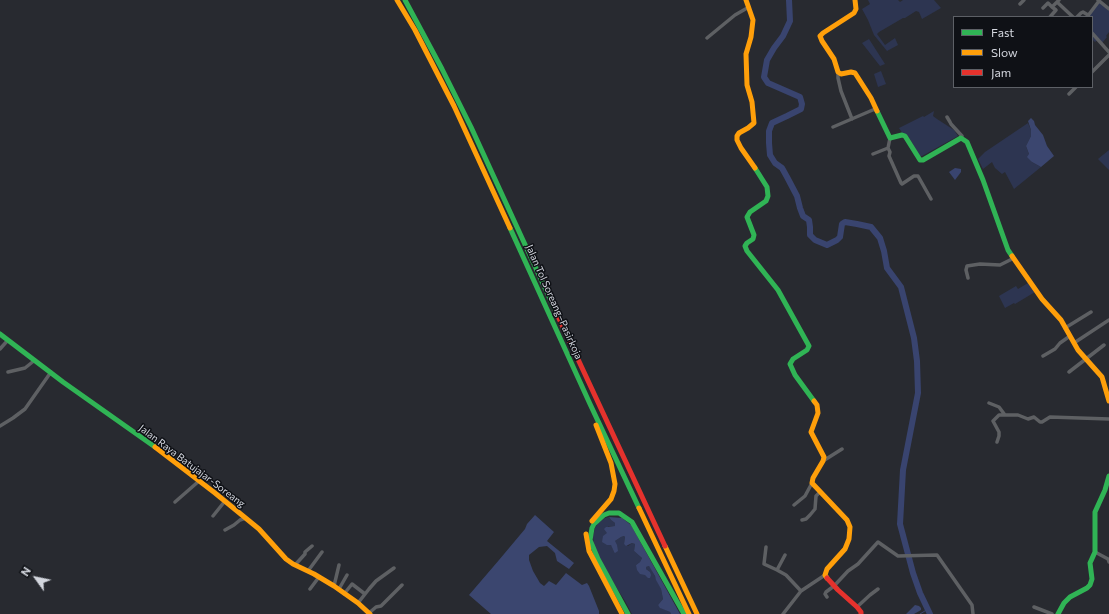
<!DOCTYPE html>
<html>
<head>
<meta charset="utf-8">
<style>
  body { margin:0 }
  #map { position:relative; width:1109px; height:614px; overflow:hidden; background:#282a30; font-family:Commissioner,sans-serif }
  canvas { display:block }
  .legend { position:absolute; left:953px; top:16px; width:140px; height:72px; box-sizing:border-box; background:#0f1116; border:1px solid #5d6066; margin:0; padding:5px 7px; list-style:none; font-size:12px; color:#d3d6de }
  .legend li { display:flex; align-items:center; gap:8px; height:20px }
  .legend b { width:20px; border:1px solid #5d6066 }
  .north { position:absolute; left:16px; top:558px; width:40px; height:40px; -webkit-text-stroke:3px #0f1116; paint-order:stroke; rotate:303deg; font-size:11px; font-weight:700; line-height:16px; text-align:center; color:#d3d6de }
  .north::after { content:''; display:block; margin:auto; width:14px; height:18px; background:#d3d6de; clip-path:polygon(50% 0,100% 100%,50% 72%,0 100%) }
</style>
</head>
<body>
<div id="map">
<canvas width="1109" height="614"></canvas>
<ul class="legend">
<li><b style="height:5px;background:#30b455"></b>Fast</li>
<li><b style="height:5px;background:#ff9f0a"></b>Slow</li>
<li><b style="height:5px;background:#e5322d"></b>Jam</li>
</ul>
<div class="north">N</div>
</div>
<script>
const c = document.querySelector('canvas').getContext('2d');
c.lineJoin = 'round';
function paint(path, color) { c.fillStyle = color; c.fill(path, 'evenodd'); }
const toPath = rows => new Path2D(rows.map(r => 'M' + r).join(''));
function strokePath(path, color, width, dash) { c.strokeStyle = color; c.lineWidth = width; c.lineCap = dash ? 'butt' : 'round'; c.setLineDash(dash || []); c.stroke(path); }
function write(font, color, halo, rows, align = 'center') {
  c.font = font + ' Commissioner,sans-serif'; c.lineWidth = 3; c.setLineDash([]); c.textBaseline = 'middle'; c.strokeStyle = halo; c.fillStyle = color; for (const [text, x, y, turn = 0] of rows) {
    c.save(); c.translate(x, y); c.rotate((+turn || 0) * Math.PI / 180); c.textAlign = isNaN(turn) ? turn : align; if (halo) c.strokeText(text, 0, 0); c.fillText(text, 0, 0); c.restore();
  }
}
paint(toPath([
  [868,0,898,0,900,2,903,0,934,0,941,8,922,19,919,12,916,11,905,18,903,18,879,32,877,34,885,45,895,38,898,45,887,51,874,35,868,20,862,9,870,4],
  [1098,1,1109,11,1109,32,1106,36,1107,37,1102,43,1099,39,1095,42,1092,39,1092,17,1086,17],
  [869,39,885,64,880,66,862,43],
  [881,71,886,84,878,87,874,74],
  [934,111,933,116,937,119,954,130,958,136,922,156,920,156,908,136,906,134,903,134,899,128,923,116,924,117],
  [1028,123,1031,130,1031,136,1026,146,1027,149,1032,162,1041,167,1014,189,1005,172,1002,174,995,168,992,162,983,169,978,159,985,152],
  [1109,150,1109,170,1098,159],
  [1028,283,1035,292,1015,304,1014,303,1005,308,999,296,1016,286,1018,289],
  [609,517,611,520,615,523,615,526,608,526,607,533,614,552,615,541,621,537,624,536,625,537,624,544,628,546,632,543,635,544,634,551,642,558,640,562,636,565,650,572,646,569,646,567,649,566,651,568,661,589,663,599,658,605,661,608,670,612,671,614,632,614,625,601,603,566,594,548,593,536,595,528,598,523,605,518]
]), '#2d3551');
paint(toPath([
  [1031,118,1034,121,1035,125,1043,135,1047,146,1054,156,1041,167,1032,162,1027,157,1029,154,1026,146,1031,136,1031,130,1028,121],
  [535,515,554,532,547,541,574,563,569,569,557,561,555,553,547,546,539,547,529,555,529,560,533,571,540,583,544,586,549,581,556,585,566,573,582,585,587,583,589,586,599,611,599,614,491,614,469,595,499,560,525,529,527,524],
  [609,517,622,518,631,525,680,614,671,614,670,612,660,608,658,605,663,599,661,589,656,580,655,576,649,566,646,567,646,569,650,572,651,575,650,578,648,578,645,575,640,574,637,570,636,565,640,562,642,558,634,551,635,544,632,543,626,546,624,544,625,537,624,536,621,537,615,541,617,545,618,551,615,553,614,552,611,545,607,545,602,542,603,536,607,533,604,529,606,527,615,526,615,523,611,520],
  [915,605,919,606,921,608,921,610,914,614,906,614]
]), '#3b466f');
paint(toPath([
  [955,168,961,169,961,172,955,180,949,172]
]), '#39446f');
strokePath(toPath([
  [920,614,928,609]
]), '#39446f', 1);
strokePath(toPath([
  [789,0,790,21,783,36,774,48,767,60,764,77,768,83,800,97,802,104,801,109,787,116,772,123,769,131,769,143,770,155,775,163,782,168,787,177,797,196,800,208,803,216,809,220,810,227,810,235,815,240,827,245,837,240,840,237,842,224,845,222,857,224,871,227,880,238,884,251,887,268,901,287,914,338,917,361,918,393,903,470,900,524,913,573,920,593,930,614]
]), '#39446f', 6);
strokePath(toPath([
  [1098,0,1109,9],
  [1057,2,1073,17],
  [1020,4,1024,0],
  [1043,8,1048,3,1052,7,1059,0],
  [1050,17,1056,10,1052,7],
  [1077,17,1081,13,1083,12,1088,15],
  [1087,17,1099,1],
  [1092,33,1109,52],
  [707,38,735,15,749,7],
  [1092,72,1109,55],
  [838,73,838,78,841,91,852,119],
  [1069,94,1076,87],
  [947,117,950,122,951,124,962,136,961,138],
  [833,127,875,109],
  [890,138,888,148,890,152,889,156,901,183,902,184,914,176,918,176,931,199],
  [873,154,888,148],
  [968,278,966,270,967,266,980,264,1000,265,1014,258],
  [1065,328,1091,312],
  [1074,343,1109,320],
  [0,349,8,340],
  [1043,356,1055,349,1060,343,1070,336],
  [8,372,25,368,35,360],
  [1069,372,1104,345],
  [989,403,999,407,1005,415,1018,415,1028,419,1034,417,1040,422,1042,422,1050,417,1109,419],
  [0,426,13,418,25,409,51,372],
  [997,442,999,436,999,432,993,421,999,415,1004,415],
  [823,461,842,449],
  [175,502,199,481],
  [794,505,805,496,812,483],
  [213,516,225,501],
  [802,520,806,519,810,515,815,509,816,496,820,492],
  [225,530,234,525,240,520,246,518],
  [766,547,764,564,777,570,786,575,801,591],
  [1095,552,1108,559,1109,562],
  [295,565,305,554,305,552,312,546],
  [777,570,785,555],
  [308,571,322,552],
  [334,586,339,565],
  [310,589,319,577],
  [339,589,347,575],
  [344,594,352,584,365,594],
  [827,597,825,594,826,592,834,586,848,571,858,564,878,542,898,556,937,555,972,605,973,614],
  [358,603,369,589,376,581,394,568],
  [857,607,870,595,878,589],
  [1034,607,1052,614],
  [369,613,376,607,381,606,402,585],
  [783,614,801,591,825,575]
]), '#5e6063', 3.5);
strokePath(toPath([
  [405,0,442,69,471,127,556,312],
  [877,111,890,138,902,135,905,136,920,160,923,160,961,138,967,142,983,180,1008,250,1012,256],
  [755,168,767,187,768,196,766,201,750,212,747,217,754,235,753,239,747,243,745,246,747,251,778,290,809,346,807,350,793,359,790,364,795,375,814,401],
  [510,228,590,404,639,508],
  [0,334,63,382,155,447],
  [628,614,598,559,590,540,592,528,594,524,604,515,609,513,619,513,632,522,684,614],
  [1058,614,1064,603,1070,597,1087,588,1090,585,1092,579,1090,563,1095,552,1095,512,1105,490,1109,476]
]), '#30b455', 5);
strokePath(toPath([
  [397,0,415,30,454,106,510,228],
  [746,0,753,20,751,37,746,54,747,85,752,102,754,123,748,128,739,133,737,136,737,140,741,148,755,168],
  [855,0,856,9,854,13,823,33,820,36,822,41,834,59,838,72,841,74,851,72,855,73,871,98,877,111],
  [1012,256,1042,299,1061,320,1078,350,1102,377,1109,401],
  [814,401,817,405,818,413,811,432,824,457,823,461,813,478,812,483,847,520,850,527,849,539,845,549,827,569,825,575,827,578],
  [155,447,215,493,259,529,286,559,293,564,314,574,334,586,358,603,370,614],
  [639,508,689,614],
  [592,521,611,499,614,491,615,484,611,463,596,425],
  [586,534,589,551,622,614],
  [665,546,697,614]
]), '#ff9f0a', 5);
strokePath(toPath([
  [556,312,665,546],
  [827,578,838,590,857,607,861,612,861,614]
]), '#e5322d', 5);
write('10px', '#d3d6de', '#0f1116', [
  ["Jalan Tol Soreang–Pasirkoja",554,302,66],
  ["Jalan Raya Batujajar-Soreang",192,466,37]
]);
</script>
</body>
</html>
